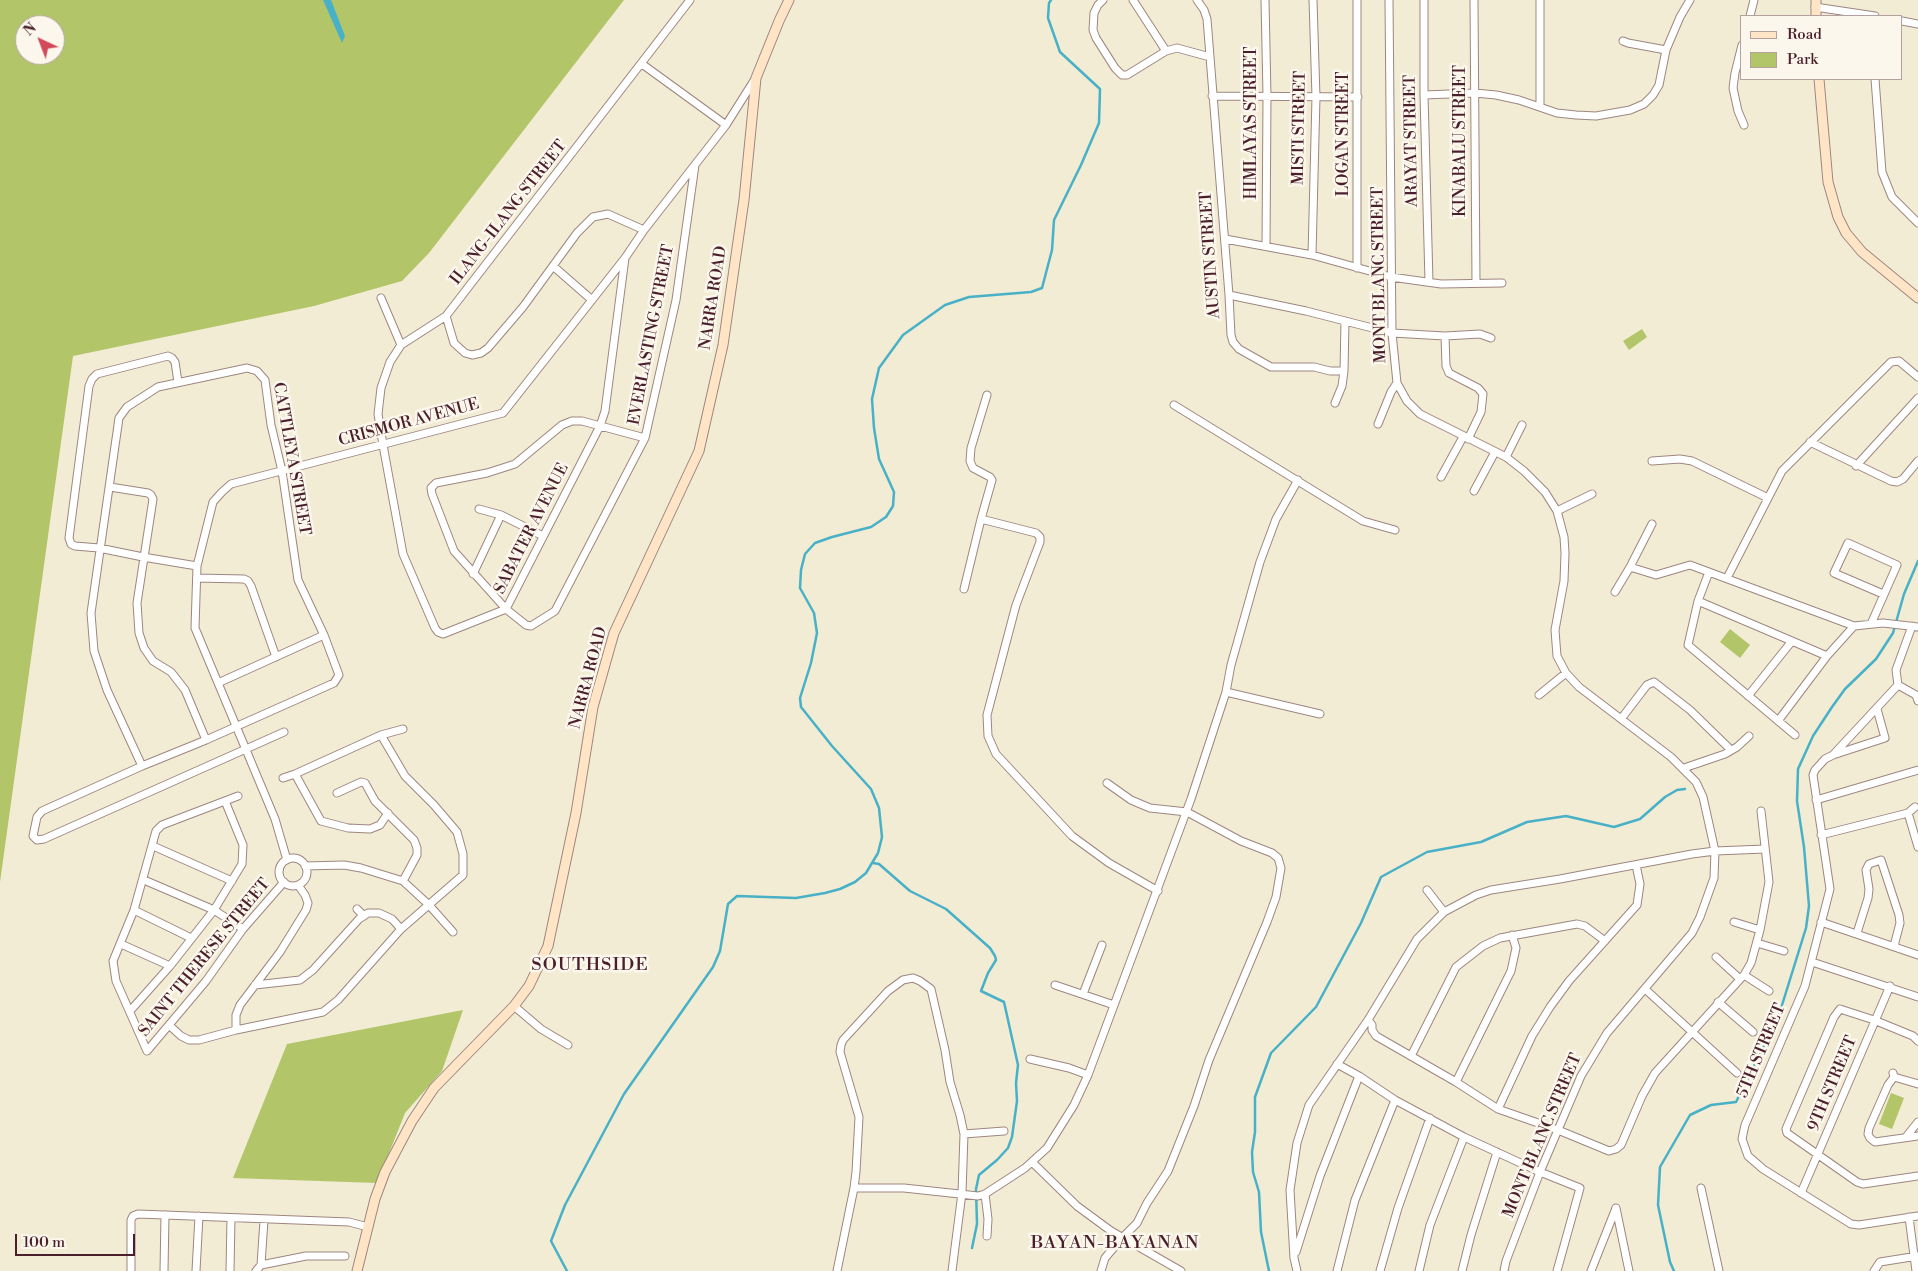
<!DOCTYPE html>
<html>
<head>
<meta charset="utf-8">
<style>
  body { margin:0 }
  #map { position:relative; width:1918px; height:1271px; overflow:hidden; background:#f2ecd4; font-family:"Libre Bodoni",serif }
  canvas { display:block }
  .legend { position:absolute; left:1740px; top:15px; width:162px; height:65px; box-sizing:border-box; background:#fbf7ec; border:1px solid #b4a19f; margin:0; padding:6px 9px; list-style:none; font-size:15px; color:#4a1f2b }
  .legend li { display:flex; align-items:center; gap:10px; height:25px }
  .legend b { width:25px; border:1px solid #b4a19f }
  .north { position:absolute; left:15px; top:15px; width:50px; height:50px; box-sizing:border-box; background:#fbf7ec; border:1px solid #b4a19f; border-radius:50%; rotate:317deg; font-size:14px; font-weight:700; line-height:20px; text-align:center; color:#4a1f2b }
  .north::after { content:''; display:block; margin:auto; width:18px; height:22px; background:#d1495b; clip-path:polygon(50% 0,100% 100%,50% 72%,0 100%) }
  .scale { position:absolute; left:15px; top:1234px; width:120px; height:22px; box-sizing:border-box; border:2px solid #4a1f2b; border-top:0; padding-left:6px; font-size:15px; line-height:18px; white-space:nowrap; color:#4a1f2b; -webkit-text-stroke:4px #fbf7ec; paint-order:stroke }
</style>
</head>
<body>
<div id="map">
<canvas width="1918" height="1271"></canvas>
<ul class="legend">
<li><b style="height:6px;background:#ffe4c6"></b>Road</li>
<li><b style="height:14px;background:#b2c569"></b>Park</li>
</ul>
<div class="north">N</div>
<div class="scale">100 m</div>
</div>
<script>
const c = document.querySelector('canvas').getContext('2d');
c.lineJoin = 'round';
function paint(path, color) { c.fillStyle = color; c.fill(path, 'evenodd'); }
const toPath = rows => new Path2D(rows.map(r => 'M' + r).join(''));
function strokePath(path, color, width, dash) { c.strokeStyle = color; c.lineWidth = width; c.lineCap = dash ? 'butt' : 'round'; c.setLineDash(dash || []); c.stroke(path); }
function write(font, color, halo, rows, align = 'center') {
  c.font = font + ' "Libre Bodoni",serif'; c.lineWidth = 5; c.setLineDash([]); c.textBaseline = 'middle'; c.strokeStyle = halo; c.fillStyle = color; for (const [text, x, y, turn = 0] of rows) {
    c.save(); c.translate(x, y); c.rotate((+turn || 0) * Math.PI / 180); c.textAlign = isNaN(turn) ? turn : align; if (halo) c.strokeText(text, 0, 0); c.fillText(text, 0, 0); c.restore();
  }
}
paint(toPath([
  [0,0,624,0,429,253,402,281,314,306,73,356,0,882],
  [25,25,55,25,55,55,25,55],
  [1642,329,1647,337,1629,350,1623,341],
  [1730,629,1750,645,1740,658,1720,642],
  [463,1010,442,1071,405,1113,377,1183,233,1178,287,1044],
  [1891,1093,1904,1098,1892,1129,1879,1124]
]), '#b2c569');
paint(toPath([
  [323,0,331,0,345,36,342,43]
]), '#48b0c7');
strokePath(toPath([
  [873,863,879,864,910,891,946,909,990,948,995,956,996,960,988,973,981,991,1004,1002,1018,1065,1016,1083,1017,1101,1012,1137,1008,1148,997,1160,979,1175,976,1189,977,1224,972,1248],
  [567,1271,551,1241,565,1205,624,1094,713,967,720,951,728,904,737,896,796,898,825,893,840,889,855,882,866,873,878,853,882,837,879,808,871,789,832,746,801,707,800,698,811,663,817,633,814,613,800,588,801,570,805,554,815,543,832,537,871,527,886,517,893,506,894,492,879,459,874,428,872,399,879,368,903,335,945,305,969,297,1031,292,1042,288,1052,250,1054,220,1081,165,1099,123,1100,89,1060,52,1048,18,1049,3,1051,0],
  [1269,1271,1261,1232,1259,1192,1253,1172,1252,1152,1255,1132,1255,1097,1271,1053,1316,1007,1361,923,1381,877,1427,852,1481,842,1527,822,1566,816,1614,827,1640,819,1665,797,1677,790,1685,789],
  [1674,1271,1670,1262,1658,1205,1660,1167,1690,1115,1711,1105,1736,1102,1778,1018,1806,928,1809,906,1804,847,1797,801,1798,769,1813,736,1832,707,1845,689,1876,659,1893,633,1904,594,1918,561]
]), '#48b0c7', 2.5);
const street = toPath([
  [1103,0,1098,5,1094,13,1093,30,1096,38,1115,68,1122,75,1127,75,1166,51,1177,48,1210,57],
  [1133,0,1166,51],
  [1197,0,1204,10,1207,19,1229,295,1231,335,1233,342,1239,349,1271,367,1314,367,1330,371,1344,371],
  [1265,0,1267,96,1266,246],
  [1357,0,1357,268],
  [1389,0,1392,333,1397,383,1407,401,1420,414,1506,457,1524,471,1545,492,1557,511,1564,537,1565,553,1564,581,1555,630,1557,656,1566,673,1579,687,1671,757,1696,782,1703,797,1715,851,1714,878,1700,917,1692,933,1607,1033,1581,1076,1540,1172,1506,1261,1504,1271],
  [1424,0,1424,95,1429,282],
  [1474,0,1476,282],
  [1540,0,1540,107],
  [1815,7,1875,16],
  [1750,16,1754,0],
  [1902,21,1918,24],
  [1623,41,1628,43,1666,50],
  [1742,45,1735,73,1733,88,1738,111,1744,125],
  [642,64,726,125],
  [1875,79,1882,172,1892,197,1918,223],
  [1424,95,1475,93,1496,95,1519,100,1557,113,1576,115,1596,116,1630,110,1644,104,1653,95,1659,85,1666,50,1680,17,1690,0],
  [1212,96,1358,97],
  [1225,239,1312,255,1391,277,1441,284,1502,283],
  [1312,255,1316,97,1313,0],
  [625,258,605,411,600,426,506,609,443,634,438,632,435,628,403,554,383,445,378,414,381,388,390,362,401,345,446,316,690,0],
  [553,266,592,300],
  [1229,295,1306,311,1392,333,1445,336,1480,334,1491,338],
  [381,298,401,345],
  [446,316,454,343,465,353,472,355,481,353,488,348,523,307,577,233,593,217,608,214,644,230],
  [1445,336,1446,366,1449,373,1478,388,1483,394,1481,412,1468,439],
  [247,368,257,371,265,380,271,425,282,471,298,580,324,635,339,675,334,683,206,740,142,766,107,690,94,651,91,613,119,418,127,407,158,387,247,368],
  [178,382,175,362,172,358,168,356,97,374,92,379,89,386,69,538,71,544,75,546,99,548,143,557,197,566],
  [1335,403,1342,386,1344,371,1345,321],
  [1174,405,1363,521,1395,530],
  [1378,424,1391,392,1397,383],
  [645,438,582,421,572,421,562,425,515,464,487,473,436,483,431,488,432,494,454,551,506,609,526,625,531,626,555,611,645,438,676,300,695,165],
  [1810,442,1891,481,1897,482,1903,479,1918,461],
  [1506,457,1522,425],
  [1652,461,1680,459,1692,461,1768,498],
  [1856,466,1918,398],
  [1441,477,1463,437],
  [110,487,148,493,151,495,153,499,137,603,139,633,144,648,153,661,171,672,185,690,206,740],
  [1474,491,1495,452],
  [479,509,501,515,543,536],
  [1557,511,1592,494],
  [981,519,1036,533,1040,537,1040,542,1016,605,987,715,988,736,996,754,1072,836,1109,863,1158,891],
  [1630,567,1656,575,1690,565,1854,626],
  [1709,572,1698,601,1688,645,1795,735],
  [473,574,501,515],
  [197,578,244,579,248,581,251,586,276,657],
  [1727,578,1782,471,1891,362,1899,361,1918,377],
  [964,589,981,519,992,480,990,477,973,468,970,461,971,448,987,395],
  [1615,592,1630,567,1652,524],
  [1698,601,1827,656],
  [1871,624,1897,565,1848,543,1834,573,1883,594],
  [218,683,324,635],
  [1898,685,1833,755,1825,759,1815,770,1813,775,1830,889,1805,986,1745,1125,1742,1139,1748,1156,1763,1169,1851,1224,1859,1225,1918,1216],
  [1898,685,1896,670,1912,626],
  [1898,685,1916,695,1918,701],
  [1226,692,1320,714],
  [1539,695,1566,673],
  [1748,696,1792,641],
  [1621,719,1647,685,1654,682,1690,710,1731,750],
  [1778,721,1827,656,1854,626,1883,623,1918,627],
  [1833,755,1885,738,1877,709],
  [142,766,42,811,37,817,33,836,37,840,44,839,284,732],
  [1684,768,1725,754,1737,747,1749,736],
  [295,774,321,821,348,828,370,829,380,825,388,813],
  [283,778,295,774,381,735,403,729],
  [337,793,361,782,365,783,375,801,414,840,417,848,417,855,403,881],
  [238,796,162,825,156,831,134,910,113,961,116,981,147,1051,206,981,243,929,284,882],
  [1816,800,1918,770],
  [1761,811,1769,882,1760,930,1751,963,1744,975,1655,1073,1642,1096,1621,1145,1616,1149,1609,1151,1558,1130,1498,1109,1456,1082,1376,1036,1372,1030,1372,1025,1368,1020,1417,939,1444,912,1476,895,1491,890,1560,879,1692,854,1715,851,1765,849],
  [1908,813,1918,847],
  [1821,835,1908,813,1915,807],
  [153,846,232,881],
  '279 872a14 14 0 1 1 28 0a14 14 0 1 1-28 0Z',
  [287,860,275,819,195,628,197,566,213,502,222,492,231,484,503,413,566,333,625,258,644,230,726,125,755,79],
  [305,866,344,865,361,868,403,881,429,905,453,932],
  [144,880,214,910,243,929],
  [1427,890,1444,912],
  [357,909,364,916],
  [134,910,191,938],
  [1734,922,1760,930],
  [1821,922,1918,955],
  [1857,933,1868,898,1869,889,1866,870,1869,864,1881,860,1899,915,1900,923,1894,946],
  [1757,943,1784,951],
  [121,944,170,966],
  [1716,957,1740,979],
  [1812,962,1918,997],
  [1744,975,1769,991],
  [255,985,300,980,313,970,359,919,368,913,379,913,392,919,401,929],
  [1055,985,1114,1005],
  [1645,989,1737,1073],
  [1083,994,1102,945],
  [1718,1002,1753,1032],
  [514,1006,541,1029,568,1045],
  [1840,1009,1834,1017,1786,1129,1787,1133,1857,1182,1863,1184,1918,1176],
  [1840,1009,1874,1020,1913,1036,1918,1041],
  [130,1011,170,966,214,910,242,864,243,845,225,801],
  [169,1025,181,1036,189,1040,199,1040,236,1030,323,1012,338,1000,401,929,463,875,463,854,457,832,434,805,405,776,381,735],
  [236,1030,236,1015,240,1005,280,952,306,910,308,903,305,895,298,885],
  [1411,1056,1456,967,1483,946,1500,938,1577,924,1585,926,1605,941],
  [1030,1059,1069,1068,1088,1075],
  [1337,1064,1359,1076,1395,1100,1464,1137,1540,1172,1580,1188,1557,1271],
  [1893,1073,1894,1077,1888,1085,1869,1128,1868,1134,1870,1138,1875,1142,1918,1136],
  [1894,1077,1918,1084],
  [1456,1082,1511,971,1516,948,1512,935],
  [1498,1109,1532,1036,1550,1007,1569,981,1637,905,1640,884,1636,865],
  [964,1134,1004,1131],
  [1906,1137,1918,1122],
  [1032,1162,1077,1206,1111,1231,1181,1271],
  [854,1188,856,1172,859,1117,840,1052,841,1045,843,1040,888,991,903,980,913,978,920,981,931,989,945,1050,950,1082,960,1115,964,1134,962,1193,952,1271],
  [1701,1188,1719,1271],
  [1801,1193,1890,986],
  [985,1194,988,1219,987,1236],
  [1616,1208,1629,1271],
  [1909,1217,1916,1271],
  [1296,1252,1320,1176,1359,1076],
  [261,1265,264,1220],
  [131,1271,131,1220,133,1216,138,1214,349,1222,368,1227],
  [164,1271,165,1215],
  [196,1271,199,1216],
  [230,1271,231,1218],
  [256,1271,261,1265,306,1256,345,1256],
  [837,1271,854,1188,904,1188,978,1196,985,1194,1025,1168,1047,1148,1074,1105,1088,1075,1191,799,1226,692,1231,665,1260,562,1276,519,1298,480],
  [1101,1271,1105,1258,1122,1238,1137,1223,1147,1203,1168,1171,1194,1106,1209,1060,1267,922,1276,897,1281,868,1278,858,1272,853,1241,841,1187,812,1150,808,1131,800,1107,783],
  [1297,1271,1294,1258,1290,1190,1297,1143,1309,1105,1368,1020],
  [1337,1271,1355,1200,1395,1100],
  [1380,1271,1398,1208,1430,1118],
  [1419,1271,1430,1225,1464,1137],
  [1462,1271,1471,1235,1497,1152],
  [1591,1271,1616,1208],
  [1874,1271,1880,1262,1918,1256]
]);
const secondary = toPath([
  [1816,16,1816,0],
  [1819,79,1828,182,1838,217,1846,233,1862,252,1918,298],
  [357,1271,375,1199,385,1172,412,1121,434,1088,514,1006,529,986,548,946,576,813,593,707,614,633,699,451,723,345,744,200,756,78,779,21,789,0]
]);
strokePath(street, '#9e8680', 9);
strokePath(secondary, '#9e8680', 11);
strokePath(street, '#fff', 7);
strokePath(secondary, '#ffe4c6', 9);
write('16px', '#4a1f2b', '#fbf7ec', [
  ["HIMLAYAS STREET",1252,123,-90],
  ["MISTI STREET",1300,128,-89],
  ["LOGAN STREET",1344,134,-90],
  ["ARAYAT STREET",1412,141,-91],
  ["KINABALU STREET",1461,141,-90],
  ["ILANG-ILANG STREET",509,213,-52],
  ["AUSTIN STREET",1211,255,-94],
  ["MONT BLANC STREET",1380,275,-91],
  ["NARRA ROAD",714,298,-81],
  ["EVERLASTING STREET",652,335,-79],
  ["CRISMOR AVENUE",409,423,-15],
  ["CATTLEYA STREET",291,459,80],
  ["SABATER AVENUE",532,529,-63],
  ["NARRA ROAD",589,678,-75],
  ["SAINT THERESE STREET",205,958,-51],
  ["5TH STREET",1762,1051,-67],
  ["9TH STREET",1833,1084,-67],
  ["MONT BLANC STREET",1543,1136,-67]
]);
c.letterSpacing = '1px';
write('18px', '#4a1f2b', '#fbf7ec', [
  ["SOUTHSIDE",590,966],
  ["BAYAN-BAYANAN",1115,1244]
]);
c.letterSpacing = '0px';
</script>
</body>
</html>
